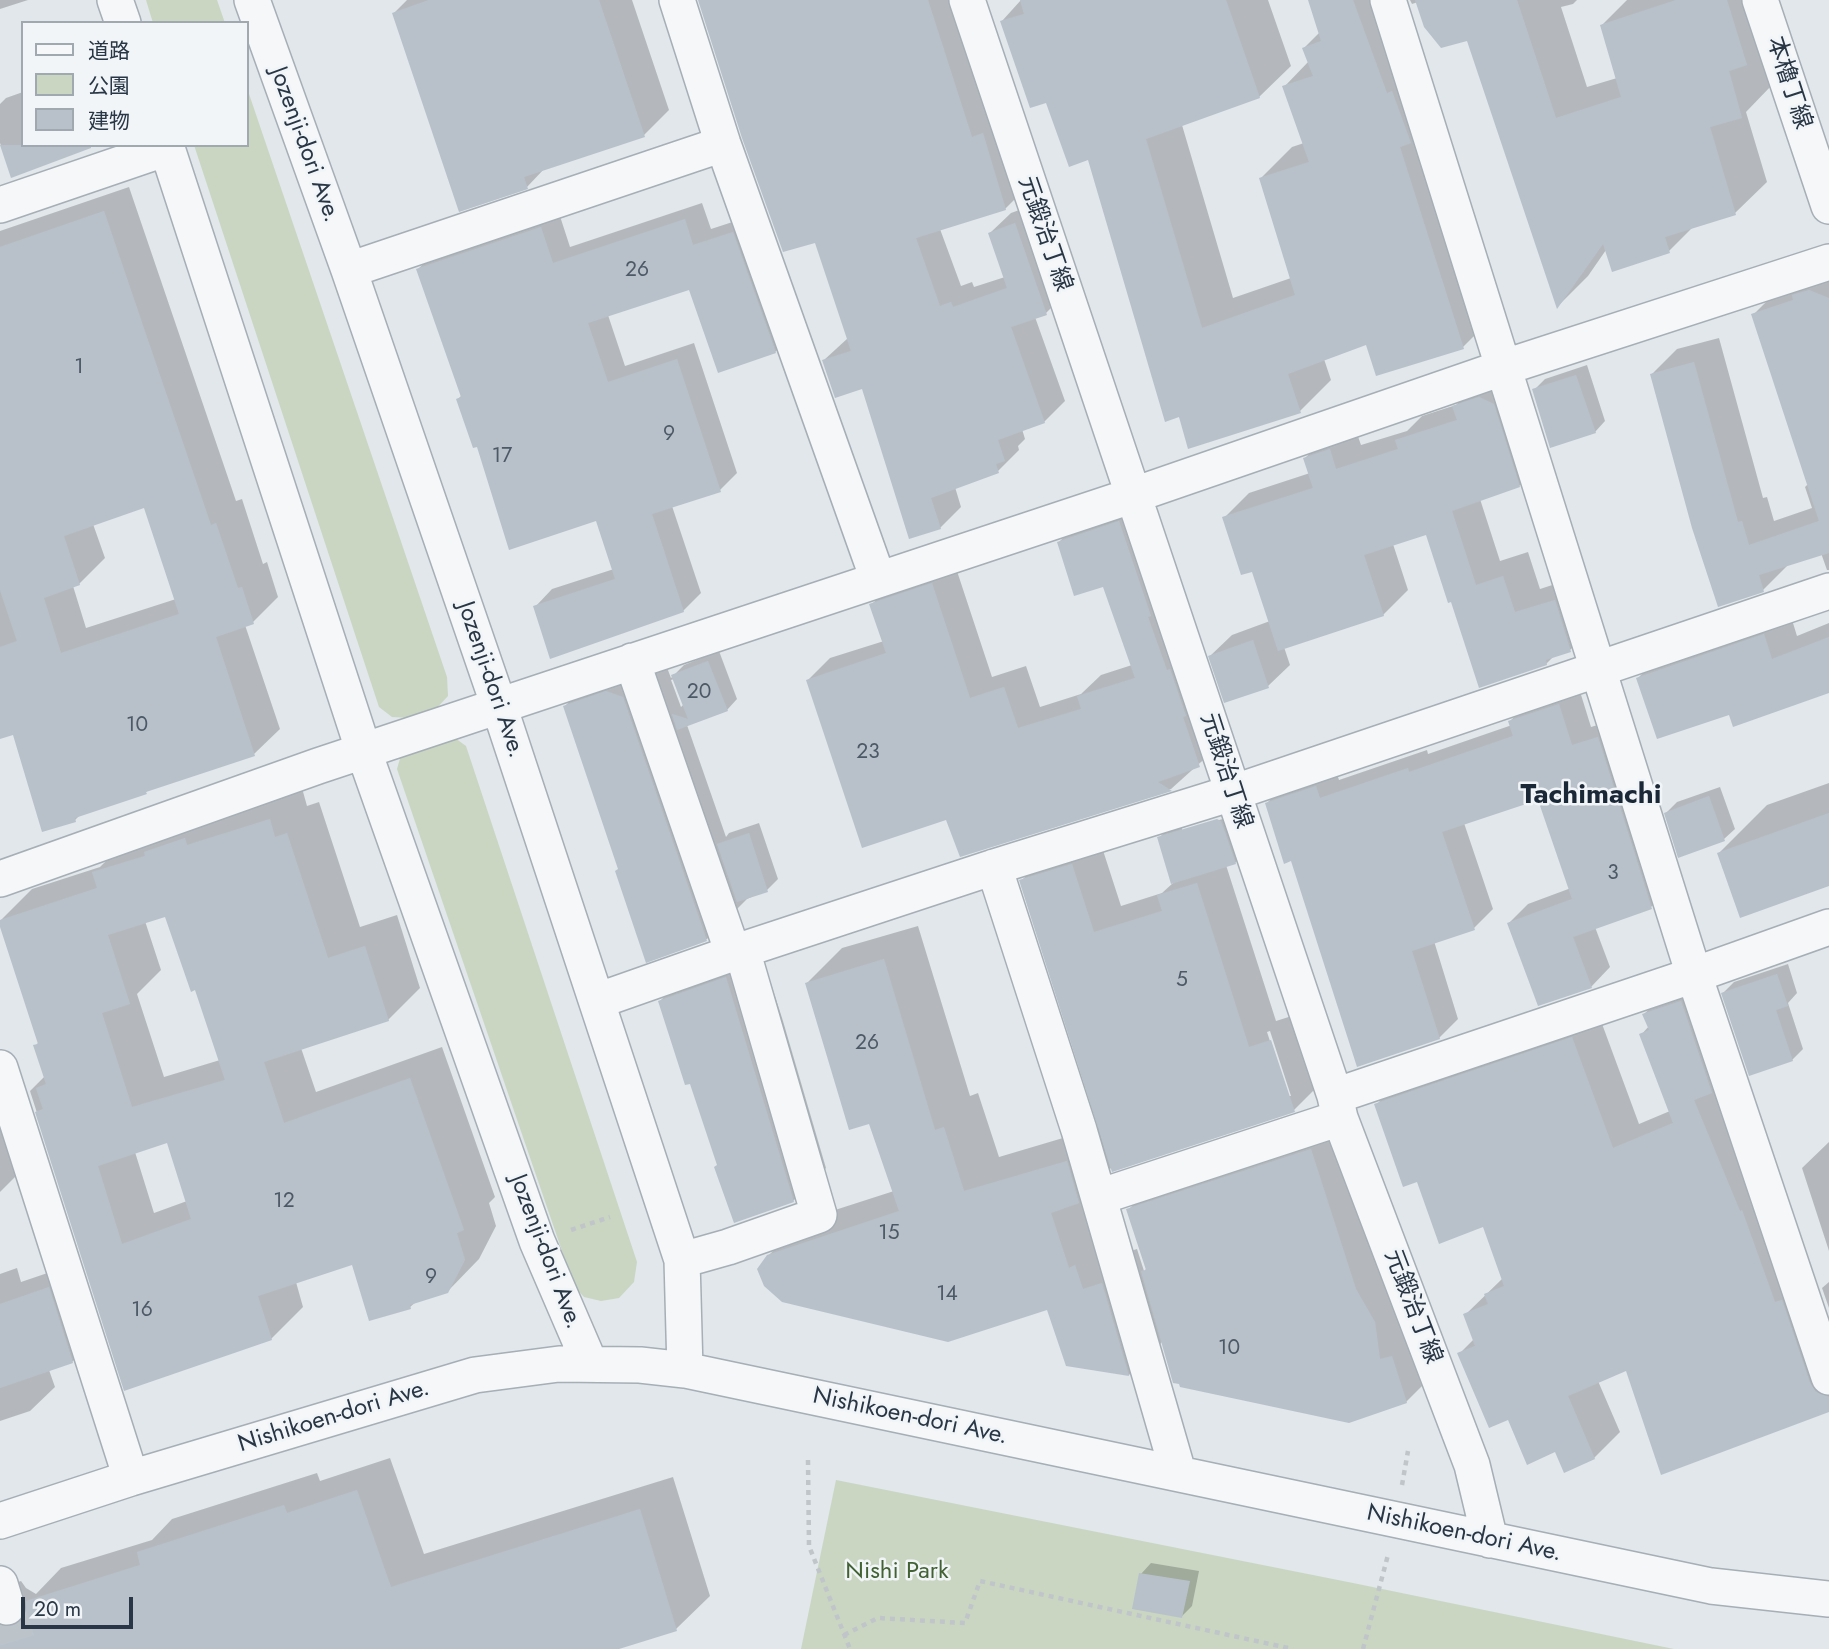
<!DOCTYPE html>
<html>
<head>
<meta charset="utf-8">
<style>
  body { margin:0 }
  #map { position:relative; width:1829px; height:1649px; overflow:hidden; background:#e1e7eb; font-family:Jost,"Noto Sans JP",sans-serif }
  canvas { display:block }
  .legend { position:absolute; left:21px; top:21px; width:228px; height:126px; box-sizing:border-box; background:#f1f5f8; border:2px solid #a1a9b0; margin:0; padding:9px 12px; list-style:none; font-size:21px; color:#283645 }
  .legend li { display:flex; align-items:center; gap:14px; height:35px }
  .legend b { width:35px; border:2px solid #a1a9b0 }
  .scale { position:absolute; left:21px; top:1597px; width:112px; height:32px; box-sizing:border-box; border:4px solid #283645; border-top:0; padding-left:9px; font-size:21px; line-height:24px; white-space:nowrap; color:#283645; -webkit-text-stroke:5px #f1f5f8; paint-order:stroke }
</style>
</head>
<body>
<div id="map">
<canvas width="1829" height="1649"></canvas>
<ul class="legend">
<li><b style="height:9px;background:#f5f7f9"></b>道路</li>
<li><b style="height:19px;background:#cad6c2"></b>公園</li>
<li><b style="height:19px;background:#b8c1ca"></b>建物</li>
</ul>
<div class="scale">20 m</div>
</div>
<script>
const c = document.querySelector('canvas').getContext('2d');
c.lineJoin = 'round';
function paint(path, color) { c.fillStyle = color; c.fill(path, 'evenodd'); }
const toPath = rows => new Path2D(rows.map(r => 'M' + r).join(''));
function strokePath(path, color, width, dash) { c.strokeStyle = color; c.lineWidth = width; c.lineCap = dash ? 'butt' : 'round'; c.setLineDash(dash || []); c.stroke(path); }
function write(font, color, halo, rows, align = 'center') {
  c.font = font + ' Jost,"Noto Sans JP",sans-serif'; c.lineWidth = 5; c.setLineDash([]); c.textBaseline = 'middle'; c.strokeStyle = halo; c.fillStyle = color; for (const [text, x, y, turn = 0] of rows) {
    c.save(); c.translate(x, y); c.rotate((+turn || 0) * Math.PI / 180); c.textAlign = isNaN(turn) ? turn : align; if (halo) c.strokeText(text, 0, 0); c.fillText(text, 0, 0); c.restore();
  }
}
paint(toPath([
  [146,0,217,0,225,23,153,23],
  [247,88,447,677,448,696,434,711,411,718,392,717,379,707,194,145,247,145],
  [455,738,466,746,637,1262,634,1282,619,1298,601,1301,584,1297,574,1286,397,769,401,755],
  [836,1480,1353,1583,1674,1649,801,1649]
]), '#cad6c2');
paint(toPath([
  [0,0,28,0,0,9],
  [407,0,632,0,669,110,644,135,545,168,527,187,394,13],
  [699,0,955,0,1026,188,1005,209,940,229,961,286,972,282,974,287,1005,277,990,233,1011,213,1036,204,1067,292,1046,313,1035,317,1065,401,1044,422,1022,429,1025,439,1018,446,1019,450,998,471,955,487,961,507,940,528,863,387,824,360,848,338,816,241],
  [1021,0,1268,0,1291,66,1259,97,1182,125,1233,298,1291,278,1261,178,1292,147,1304,143,1284,87,1309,61,1304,48,1320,32,1310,0,1395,0,1494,316,1463,347,1367,343,1324,359,1331,380,1300,411,1190,447,1089,158,1047,100,1002,21],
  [1410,0,1577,0,1573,4,1561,7,1587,87,1617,78,1602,25,1627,0,1767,0,1772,85,1746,112,1767,182,1735,213,1694,226,1669,251,1606,250,1588,276,1558,306,1468,39,1418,2,1412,4],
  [23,92,23,145,94,145,12,176,0,143,0,104,6,98],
  [129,187,236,501,242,499,263,564,267,562,278,597,253,622,245,625,280,729,254,754,150,789,146,792,81,814,75,820,14,733,0,737,0,231],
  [145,506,176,599,86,628,73,586,79,584,105,558,93,524],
  [702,203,711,229,751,216,793,334,775,352,690,288,608,315,625,366,694,343,737,473,720,490,672,506,701,593,683,611,535,607,552,589,614,569,597,519,479,445,458,399,462,395,418,269,436,252,558,210,570,247],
  [1829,267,1829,570,1827,570,1821,553,1788,565,1763,590,1652,374,1677,349,1719,338,1763,498,1767,497,1774,521,1812,508,1805,487,1808,484,1753,315,1778,290],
  [1587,365,1605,421,1595,432,1534,390,1545,379],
  [1505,373,1544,461,1519,486,1480,499,1500,561,1528,552,1540,589,1580,576,1595,625,1570,650,1555,655,1546,664,1452,600,1427,533,1393,544,1408,590,1383,615,1284,647,1290,665,1268,686,1210,656,1232,635,1270,621,1253,569,1224,518,1249,493,1310,473,1305,458,1330,434,1354,425,1361,445,1407,431,1422,416,1456,405,1479,382],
  [1141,500,1221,744,1171,789,961,855,948,818,808,680,830,658,884,641,871,605,893,583,954,562,992,677,1026,666,1040,707,1081,694,1101,675,1132,665,1104,585,1059,542,1081,520],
  [1789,610,1797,636,1829,623,1829,688,1730,713,1638,678,1663,653],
  [719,651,737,699,727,710,687,725,726,837,729,833,759,823,778,879,767,890,747,899,707,939,647,960,620,868,565,706,605,666,663,657,671,678,684,665],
  [674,679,684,704,681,707,671,680],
  [1578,685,1591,727,1617,719,1670,888,1651,907,1595,927,1610,967,1591,987,1509,923,1528,904,1571,888,1539,797,1464,823,1493,909,1474,928,1434,941,1458,1019,1439,1038,1293,859,1267,803,1286,784,1335,768,1339,780,1427,750,1428,754,1512,725,1510,721,1530,702],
  [1829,783,1829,884,1719,853,1767,805],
  [1720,787,1735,829,1724,839,1666,813,1677,802],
  [302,788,307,806,319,802,360,927,397,915,420,988,388,1020,301,1048,316,1092,442,1047,495,1197,489,1203,496,1226,479,1259,447,1292,416,1302,410,1307,353,1263,296,1282,303,1307,271,1339,125,1389,30,1091,45,1076,35,1046,39,1042,0,921,32,889,100,867,126,841],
  [166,914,196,988,220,1060,164,1077,137,994,161,970,145,921],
  [168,1141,187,1201,154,1213,135,1152],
  [1240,798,1256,841,1235,863,1226,865,1276,1021,1298,1014,1321,1083,1294,1110,1112,1167,1089,1190,1118,1255,1137,1249,1144,1271,1147,1268,1128,1210,1152,1186,1335,1126,1398,1297,1404,1337,1415,1333,1430,1378,1406,1402,1163,1341,1129,1375,1067,1365,1048,1308,768,1256,804,1220,894,1191,870,1121,807,983,842,948,918,926,970,1096,978,1093,999,1157,1100,1127,1021,881,1048,854,1099,838,1121,906,1162,893,1173,883,1159,838,1180,816],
  [1225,814,1226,818,1182,831,1182,828],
  [1270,1031,1291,1096,1288,1096,1267,1032],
  [759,946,783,1021,826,1168,793,1201,691,1081,660,1001,692,969],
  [1788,964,1797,993,1788,1003,1803,1049,1792,1060,1723,993,1734,982],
  [1707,976,1829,1340,1829,1410,1627,1369,1598,1381,1620,1432,1594,1458,1556,1450,1509,1417,1459,1354,1474,1339,1465,1315,1503,1278,1484,1225,1418,1180,1376,1105,1401,1079,1598,1013,1639,1124,1670,1111,1641,1035,1649,1026,1644,1014,1670,989],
  [0,1064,20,1172,0,1192],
  [1829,1142,1829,1251,1802,1168],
  [74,1264,97,1337,72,1362,49,1370,55,1387,30,1411,0,1421,0,1274,17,1268,21,1282],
  [1829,1282,1829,1308,1822,1288],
  [390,1458,424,1554,673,1477,710,1596,676,1629,613,1649,0,1649,0,1588,21,1581,26,1588,36,1594,61,1568,152,1540,172,1519,317,1473,320,1481],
  [1151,1563,1199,1571,1192,1606,1182,1616,1141,1574]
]), '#0003');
paint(toPath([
  [429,0,599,0,645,137,524,177,528,189,459,212,392,13],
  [698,0,928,0,972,137,983,133,1006,210,916,238,940,306,951,302,953,307,1007,288,988,233,1015,223,1047,315,1011,327,1045,423,998,440,1005,461,996,464,999,473,931,498,941,529,909,539,862,389,835,398,822,360,851,351,815,243,783,252,742,138],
  [1020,0,1226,0,1260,98,1146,139,1202,328,1295,295,1259,178,1309,162,1282,86,1313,76,1302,48,1321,41,1308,0,1353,0,1387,93,1392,91,1411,143,1400,147,1464,349,1376,376,1366,345,1288,374,1301,413,1188,449,1179,417,1165,422,1088,160,1069,167,1046,103,1030,108,1000,21,1024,14],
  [1415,0,1517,0,1556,118,1621,97,1600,25,1676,0,1727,0,1747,65,1729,71,1742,118,1710,127,1736,215,1665,237,1670,253,1612,272,1603,244,1557,309,1467,41,1441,48,1424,27],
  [0,145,91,145,91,148,11,178],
  [104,211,211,525,216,523,238,588,242,587,254,624,216,637,255,756,146,792,147,794,75,818,76,822,42,832,13,735,0,739,0,647,17,641,0,590,0,247],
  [144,508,179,614,61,653,44,598,80,585,64,536],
  [685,219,693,245,733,232,776,353,718,373,689,290,588,323,608,382,677,359,721,492,652,514,684,612,550,659,533,606,615,579,596,521,509,550,477,447,473,448,456,399,461,397,416,269,541,227,553,263],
  [1809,290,1829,298,1829,553,1759,575,1764,592,1718,607,1692,528,1650,374,1694,362,1738,522,1742,521,1749,545,1819,521,1751,314,1793,300,1792,295],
  [1576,375,1596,433,1550,448,1532,389],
  [1479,397,1494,404,1520,487,1452,511,1476,585,1503,576,1515,612,1555,600,1571,652,1546,660,1547,665,1479,688,1451,602,1448,603,1426,535,1364,555,1384,616,1278,651,1252,572,1241,575,1222,517,1313,488,1303,458,1330,449,1336,469,1398,449,1395,440,1457,420,1452,406],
  [1119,521,1151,616,1148,617,1167,670,1170,669,1186,716,1183,717,1200,767,1158,782,1172,791,960,857,946,820,862,848,806,680,886,653,869,604,932,583,970,698,1004,687,1018,728,1081,709,1077,696,1135,678,1103,587,1074,596,1057,542],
  [1764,634,1772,659,1829,637,1829,693,1733,727,1729,715,1657,739,1636,678],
  [1253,640,1269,688,1224,703,1208,656],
  [708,661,728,711,677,730,672,714,688,719,671,675],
  [606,691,623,697,707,941,646,963,615,871,618,869,563,706],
  [1559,704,1572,745,1598,737,1652,909,1573,937,1592,988,1538,1006,1507,923,1572,899,1538,800,1442,832,1475,930,1412,951,1440,1039,1357,1067,1291,861,1284,864,1265,803,1316,786,1320,798,1408,768,1409,772,1513,736,1508,721],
  [1709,796,1725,841,1678,858,1664,813],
  [1829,813,1829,886,1740,918,1717,853],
  [270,819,275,837,287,833,328,958,365,946,389,1021,264,1062,284,1123,410,1078,464,1230,457,1233,465,1260,448,1293,410,1305,411,1309,369,1321,352,1265,258,1296,272,1340,124,1391,35,1112,43,1109,36,1088,46,1084,33,1045,38,1044,0,927,0,920,97,888,92,872,145,856,144,852,185,838,187,845],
  [165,917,191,992,195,990,225,1080,132,1107,102,1013,130,1004,108,935],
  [167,1143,191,1219,122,1244,98,1166],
  [1217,819,1221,821,1236,864,1171,884,1157,837],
  [749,833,768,892,737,902,717,844],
  [1072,864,1094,932,1162,911,1157,895,1197,883,1249,1047,1271,1040,1295,1112,1112,1172,1019,880],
  [884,959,935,1130,944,1127,964,1191,1067,1161,1079,1203,1051,1213,1069,1268,1075,1265,1083,1289,1102,1283,1129,1376,1066,1366,1047,1310,948,1342,782,1302,764,1286,757,1269,767,1255,899,1211,869,1124,849,1130,805,983],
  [1777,974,1788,1006,1776,1010,1793,1061,1749,1076,1721,993],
  [726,977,794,1202,734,1223,714,1167,717,1165,690,1084,685,1085,658,1001],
  [1681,1001,1712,1093,1694,1100,1740,1211,1742,1210,1775,1302,1782,1300,1810,1383,1816,1392,1829,1397,1829,1412,1661,1475,1626,1371,1568,1396,1595,1459,1564,1473,1555,1452,1527,1465,1508,1420,1489,1428,1457,1353,1475,1346,1463,1314,1488,1304,1484,1294,1504,1286,1483,1227,1439,1244,1417,1182,1403,1187,1374,1104,1572,1037,1613,1148,1673,1123,1639,1034,1649,1030,1642,1014],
  [1311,1149,1356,1289,1375,1322,1380,1359,1392,1356,1407,1403,1349,1423,1180,1387,1179,1384,1173,1383,1141,1271,1146,1270,1126,1209],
  [49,1287,73,1363,0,1388,0,1304],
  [357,1490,391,1587,640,1509,677,1631,619,1649,0,1649,0,1625,12,1626,21,1621,26,1612,26,1601,140,1565,137,1552,284,1505,287,1513],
  [1139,1573,1190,1581,1182,1618,1132,1609]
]), '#b8c1ca');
strokePath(toPath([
  [7,1607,20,1649]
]), '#bcc4ca', 35, [35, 18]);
const minor = toPath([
  [115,0,123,23],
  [252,0,349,270,499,706,682,1260,685,1370],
  [677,0,723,144,878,579],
  [967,0,1335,1096,1340,1118,1472,1465,1490,1540],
  [1388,0,1694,975,1829,1377],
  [1760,0,1829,206],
  [166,145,364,752,537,1241,590,1364],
  [0,205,167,148],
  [349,270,723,144],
  [632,661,733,953],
  [994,867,1079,1130,1178,1472],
  [0,879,318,766,1134,495,1502,368,1829,262],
  [597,1001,742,950,994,867,1232,793,1829,591],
  [0,1068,131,1478],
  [1335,1096,1694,975,1829,927],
  [1099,1197,1340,1118],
  [682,1260,728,1247,819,1215,742,950],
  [0,1521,131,1478,475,1375,559,1364,640,1365,685,1370,1711,1586,1829,1599],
  [0,1584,7,1607]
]);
strokePath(minor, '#a6aeb6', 38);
strokePath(toPath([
  [571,1230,610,1217],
  [808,1460,809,1546,850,1649],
  [1402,1485,1408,1451],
  [844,1635,878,1618,965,1623,980,1581,1293,1649],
  [1363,1649,1388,1555]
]), '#c0c5ca', 4.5, [5, 5]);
strokePath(minor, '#f5f7f9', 35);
write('21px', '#4c5966', null, [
  ["26",637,271],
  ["1",79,368],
  ["9",669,435],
  ["17",502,457],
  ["20",699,693],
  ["10",137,726],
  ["23",868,753],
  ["3",1613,874],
  ["5",1182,981],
  ["26",867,1044],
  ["12",284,1202],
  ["15",889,1234],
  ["9",431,1278],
  ["14",947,1295],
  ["16",142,1311],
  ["10",1229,1349]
]);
write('24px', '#283645', '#f1f5f8', [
  ["本櫓丁線",1788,83,72],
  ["Jozenji-dori Ave.",304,145,70],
  ["元鍛治丁線",1044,234,71],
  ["Jozenji-dori Ave.",490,680,71],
  ["元鍛治丁線",1225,771,72],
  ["Jozenji-dori Ave.",545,1252,69],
  ["元鍛治丁線",1412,1307,69],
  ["Nishikoen-dori Ave.",334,1417,-17],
  ["Nishikoen-dori Ave.",910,1417,12],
  ["Nishikoen-dori Ave.",1464,1534,12]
]);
write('24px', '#436233', '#f1f5f8', [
  ["Nishi Park",897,1572]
]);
write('bold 28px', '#1a2736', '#f1f5f8', [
  ["Tachimachi",1591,796]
]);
</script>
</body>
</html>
